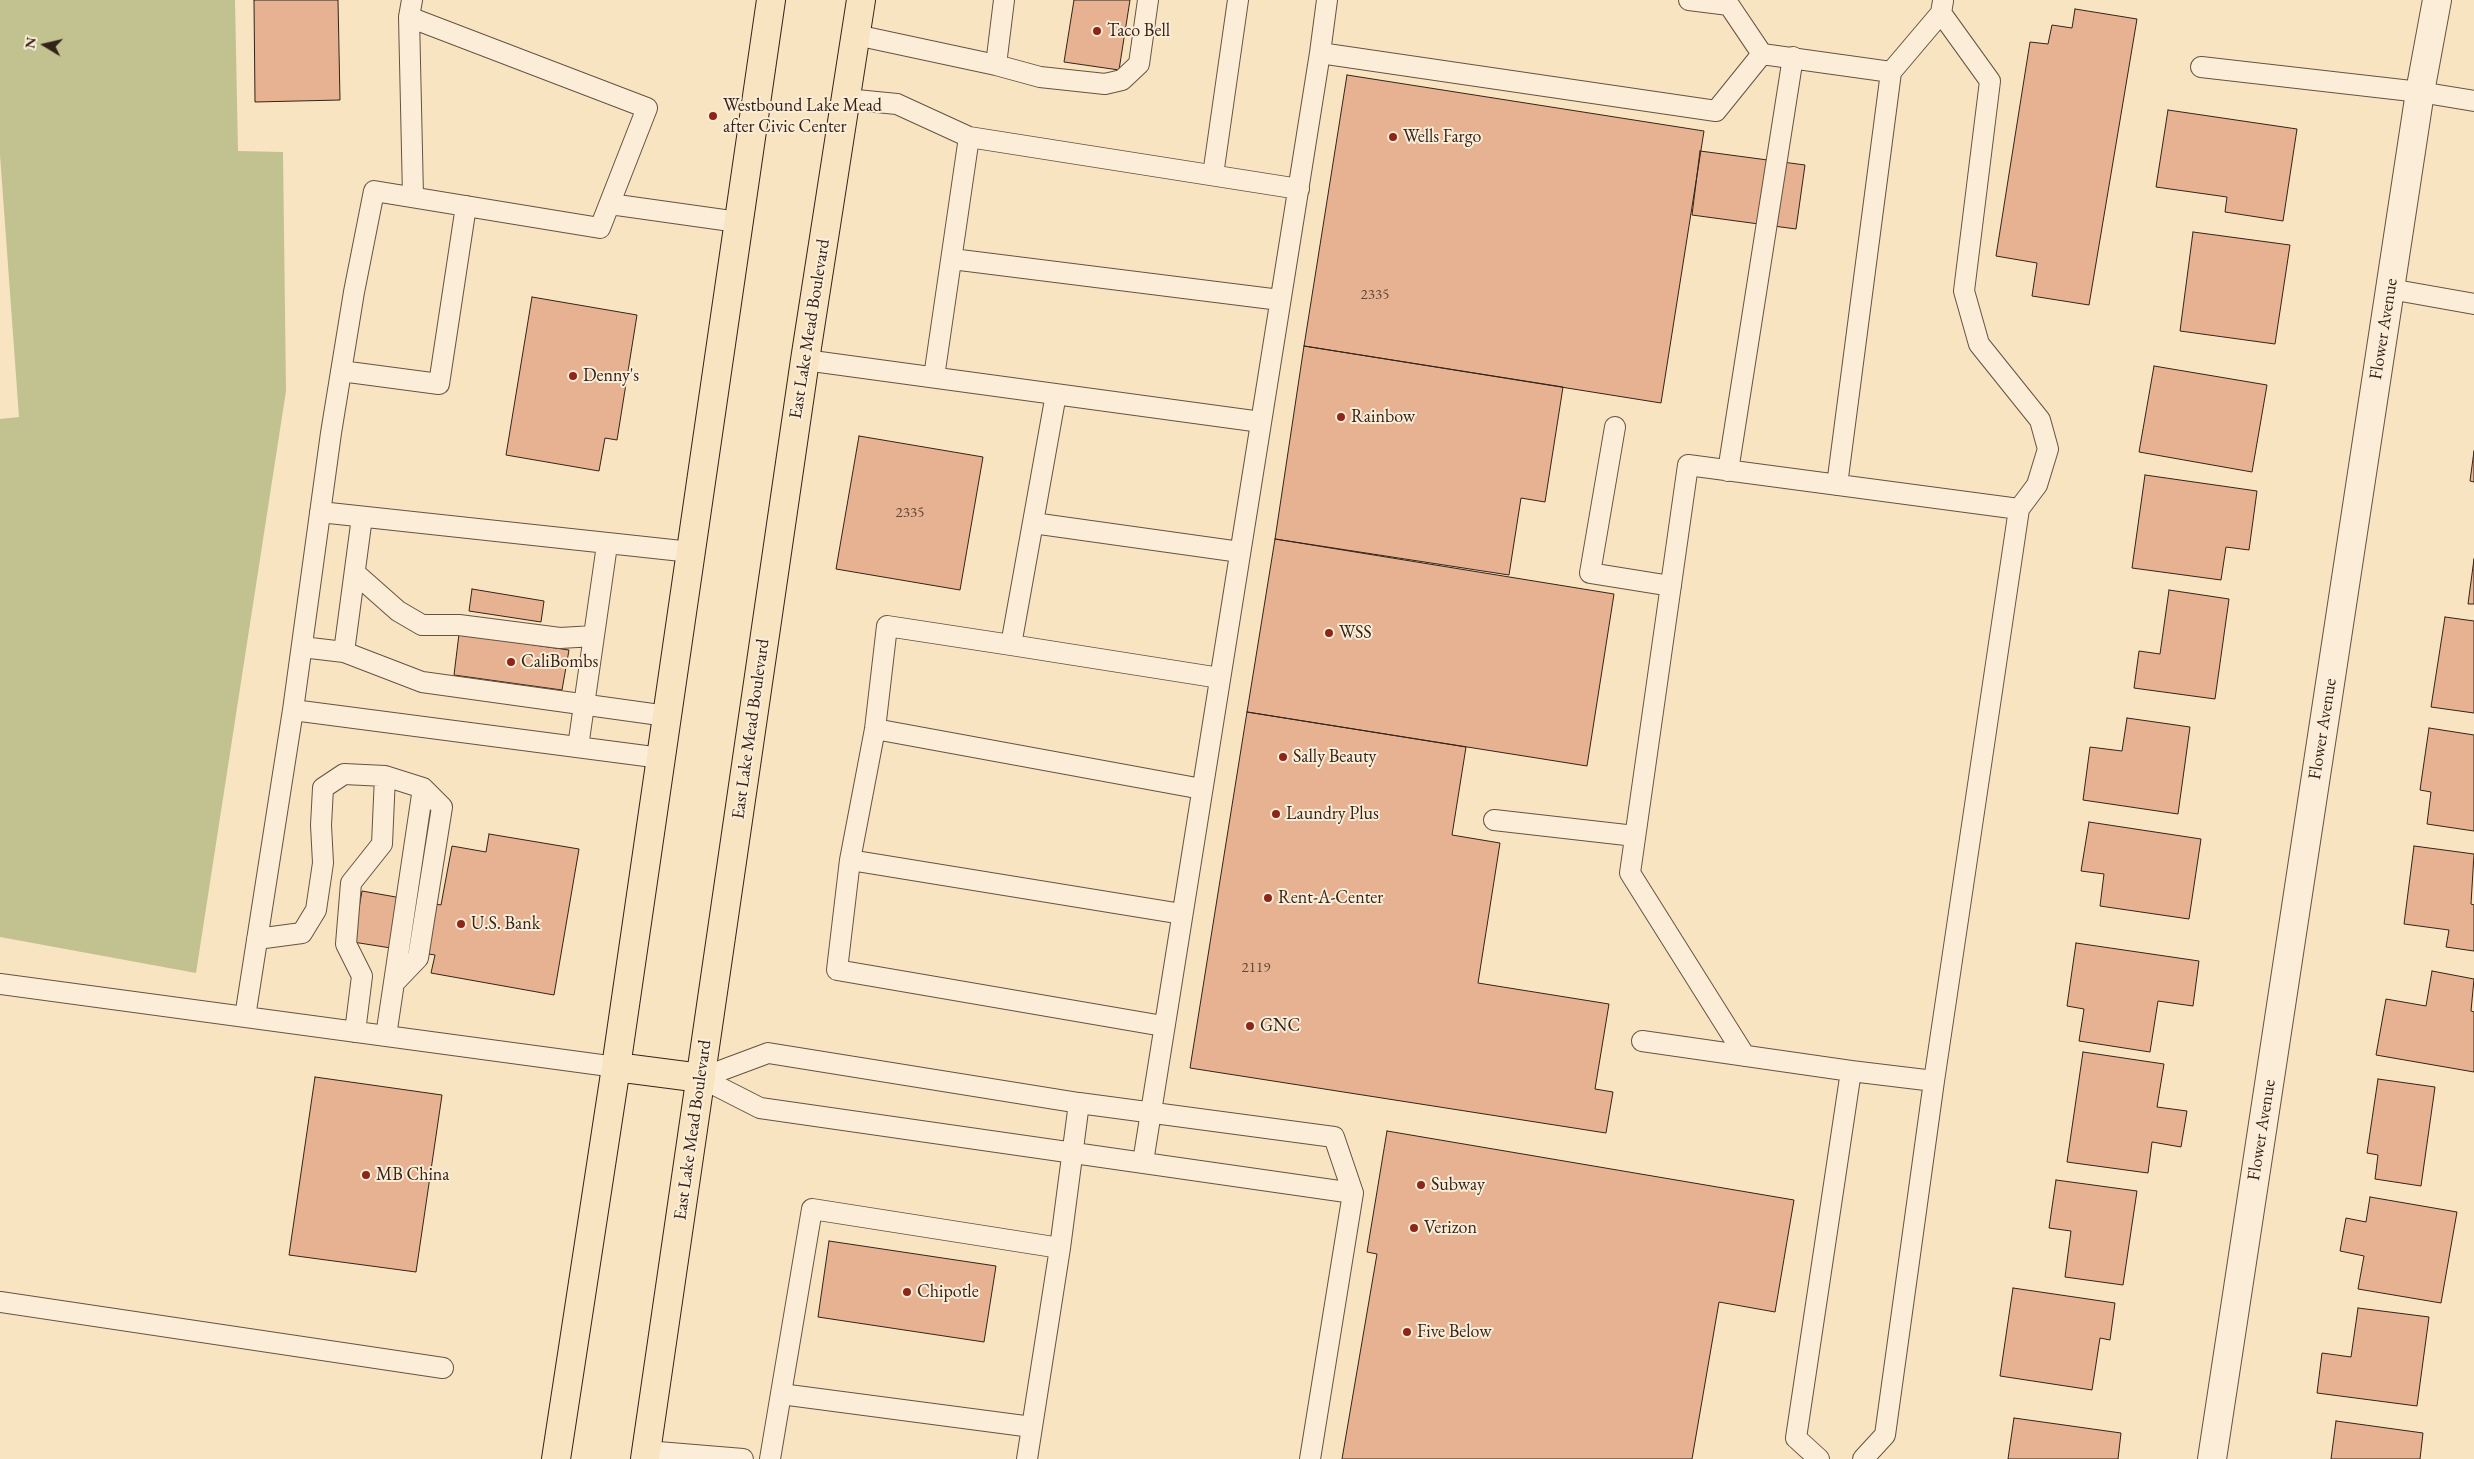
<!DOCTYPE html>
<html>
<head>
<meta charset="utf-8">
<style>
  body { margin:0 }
  #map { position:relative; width:2474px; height:1459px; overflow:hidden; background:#f9e4c1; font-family:"EB Garamond",serif }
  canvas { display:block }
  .north { position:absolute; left:20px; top:20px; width:50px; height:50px; -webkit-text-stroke:4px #fbedd7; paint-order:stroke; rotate:279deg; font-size:14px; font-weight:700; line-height:20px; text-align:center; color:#342319 }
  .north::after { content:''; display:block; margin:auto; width:18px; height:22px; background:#342319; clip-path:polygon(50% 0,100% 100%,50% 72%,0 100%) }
</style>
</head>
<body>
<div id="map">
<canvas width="2474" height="1459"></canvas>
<div class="north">N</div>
</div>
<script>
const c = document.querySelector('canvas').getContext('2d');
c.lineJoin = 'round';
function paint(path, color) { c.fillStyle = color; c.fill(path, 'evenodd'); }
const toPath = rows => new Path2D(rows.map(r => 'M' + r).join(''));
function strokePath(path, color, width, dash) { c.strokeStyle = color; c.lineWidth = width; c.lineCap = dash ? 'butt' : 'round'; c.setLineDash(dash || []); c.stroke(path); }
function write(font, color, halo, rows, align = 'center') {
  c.font = font + ' "EB Garamond",serif'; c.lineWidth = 4; c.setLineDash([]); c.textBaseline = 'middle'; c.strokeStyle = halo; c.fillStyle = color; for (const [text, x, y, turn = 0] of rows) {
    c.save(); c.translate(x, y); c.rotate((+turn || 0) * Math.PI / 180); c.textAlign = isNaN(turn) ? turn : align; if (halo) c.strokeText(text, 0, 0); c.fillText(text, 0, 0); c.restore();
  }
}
paint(toPath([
  [0,0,235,0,238,151,283,152,286,391,196,973,0,937,0,419,19,417,0,155]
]), '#c2c290');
const building = toPath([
  [254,0,338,0,340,100,255,102,254,0],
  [1074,0,1130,0,1119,70,1064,62,1074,0],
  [2075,9,2137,19,2089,305,2032,296,2037,263,1996,256,2030,42,2048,44,2052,25,2072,28,2075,9],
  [1347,75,1704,131,1661,403,1304,346,1347,75],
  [2168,110,2297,129,2283,221,2225,212,2227,197,2156,187,2168,110],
  [1700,151,1805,165,1796,229,1692,215,1700,151],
  [2193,232,2290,245,2275,344,2180,331,2193,232],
  [532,297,637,315,617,440,605,438,599,471,506,455,532,297],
  [1304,346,1563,387,1545,502,1521,498,1509,575,1275,539,1304,346],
  [2154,366,2267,385,2252,472,2139,452,2154,366],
  [859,436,983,457,960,590,836,569,859,436],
  [2474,451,2474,482,2470,481,2474,451],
  [2145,475,2257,491,2249,550,2226,547,2221,580,2132,568,2145,475],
  [1275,539,1614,594,1587,766,1247,712,1275,539],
  [2474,559,2474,604,2468,604,2474,559],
  [472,589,544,601,541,622,469,611,472,589],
  [2169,590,2229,599,2215,699,2134,688,2139,651,2160,654,2169,590],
  [2445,617,2474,621,2474,713,2431,707,2445,617],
  [459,634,569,650,562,690,454,675,459,634],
  [1247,712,1466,747,1452,835,1500,843,1478,983,1609,1004,1595,1089,1613,1092,1606,1133,1190,1068,1247,712],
  [2127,718,2190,727,2178,814,2083,800,2090,747,2122,751,2127,718],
  [2429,728,2474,735,2474,831,2427,824,2431,792,2420,790,2429,728],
  [2089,822,2201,839,2189,919,2100,906,2104,874,2081,871,2089,822],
  [489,834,579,849,554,995,431,973,435,955,353,942,362,891,441,905,452,846,486,852,489,834],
  [2414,846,2474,854,2471,904,2474,905,2474,951,2446,947,2449,930,2404,924,2414,846],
  [2076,943,2199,961,2193,1006,2158,1001,2150,1052,2079,1041,2084,1009,2067,1006,2076,943],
  [2432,971,2474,979,2471,1011,2474,1012,2474,1072,2376,1055,2386,999,2426,1006,2432,971],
  [2083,1052,2164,1064,2157,1107,2187,1111,2181,1147,2152,1142,2148,1173,2067,1162,2083,1052],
  [315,1077,442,1095,416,1272,289,1255,315,1077],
  [2378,1079,2435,1087,2421,1186,2375,1179,2378,1155,2367,1153,2378,1079],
  [1387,1131,1794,1200,1775,1312,1719,1302,1692,1459,1342,1459,1377,1254,1367,1252,1387,1131],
  [2056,1180,2137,1191,2123,1285,2065,1277,2071,1231,2049,1228,2056,1180],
  [2370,1197,2457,1212,2441,1303,2358,1289,2364,1256,2340,1251,2346,1218,2366,1222,2370,1197],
  [829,1241,996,1266,984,1342,818,1317,829,1241],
  [2013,1288,2115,1303,2110,1340,2100,1338,2092,1390,2000,1376,2013,1288],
  [2358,1308,2429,1317,2417,1406,2317,1393,2322,1353,2351,1357,2358,1308],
  [2014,1418,2121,1433,2118,1459,2008,1459,2014,1418],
  [2336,1421,2423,1433,2420,1459,2331,1459,2336,1421]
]);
paint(building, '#e6b291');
strokePath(building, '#342319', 1);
const lane = toPath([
  [412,0,409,17,413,196],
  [1327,0,1320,53,1716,111,1762,54],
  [1689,0,1729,5,1762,54,1891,72],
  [1941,13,1990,81,1964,291,1979,344,2040,420,2048,449,2037,485,2019,509],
  [856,35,996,65,1004,0],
  [996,65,1040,77,1105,84,1122,80,1139,64,1148,0],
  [2201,67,2420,92,2474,101],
  [846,99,897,104,969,137],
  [1213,175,1238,0],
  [610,204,738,222],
  [952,259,1280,300],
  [2390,289,2474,304],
  [805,360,1261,422],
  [341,371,439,384,466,206],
  [934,377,969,137,1299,189],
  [1056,394,1011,645,1220,678],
  [1615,427,1590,573,1671,586],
  [1728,471,1793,57],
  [1837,485,1891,72,1941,13,1943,1],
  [320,512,691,552],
  [1033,523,1240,552],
  [355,573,398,611,422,625,459,625,560,638,594,636],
  [1011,645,887,626,875,729,850,860,837,970,1163,1026],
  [302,647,344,652,422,682,667,716],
  [344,652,362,517],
  [293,710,331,433,354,292,374,191,600,228,647,108,409,17],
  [875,729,1202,789],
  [578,747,607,545],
  [385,776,423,788,386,1036],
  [1494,820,1635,836],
  [850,860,1182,914],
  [257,939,302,933,316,910,323,863,321,825,323,788,344,774,385,776,382,844,351,883,346,944,362,976,355,1032],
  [394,983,418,958,442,807,423,788],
  [0,984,616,1067],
  [245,1017,293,710,661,758],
  [1642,1041,1851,1071,1796,1438,1819,1459],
  [1745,1056,1630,873,1688,465,2019,509,1934,1081],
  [1851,1071,1934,1081,1885,1435,1863,1459],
  [701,1078,768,1053,1079,1103,1334,1137,1353,1193,1310,1459],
  [701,1078,760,1108,1353,1193],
  [1143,1162,1320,53],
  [1060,1248,1079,1103],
  [0,1302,443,1368],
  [781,1394,1032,1427],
  [646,1451,743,1459],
  [770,1459,812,1209,1060,1248,1027,1459]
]);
const street = toPath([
  [2212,1459,2420,92,2437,0]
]);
const primary = toPath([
  [616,1067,701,1078],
  [556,1459,616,1067,771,0],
  [645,1459,805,360,861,0]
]);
strokePath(lane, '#655343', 22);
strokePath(street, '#655343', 30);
strokePath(primary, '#342319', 30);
strokePath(lane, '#fbedd7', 20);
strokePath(street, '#fbedd7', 28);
strokePath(primary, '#f9e4c1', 28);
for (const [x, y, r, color] of [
  [1097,31,5,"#8f2418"],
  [713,116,5,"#8f2418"],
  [1393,137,5,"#8f2418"],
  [573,376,5,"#8f2418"],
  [1341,417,5,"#8f2418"],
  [1329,633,5,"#8f2418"],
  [511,662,5,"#8f2418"],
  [1283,757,5,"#8f2418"],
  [1276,814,5,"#8f2418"],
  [1268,898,5,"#8f2418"],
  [461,924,5,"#8f2418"],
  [1250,1026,5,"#8f2418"],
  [366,1175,5,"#8f2418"],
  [1421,1185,5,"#8f2418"],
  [1414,1228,5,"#8f2418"],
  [907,1292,5,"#8f2418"],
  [1407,1332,5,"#8f2418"]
]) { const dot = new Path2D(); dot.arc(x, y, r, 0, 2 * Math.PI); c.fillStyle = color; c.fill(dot); strokePath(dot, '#fbedd7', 2); }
write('15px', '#604737', null, [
  ["2335",1375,295],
  ["2335",910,513],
  ["2119",1256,968]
]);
write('18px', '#342319', '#fbedd7', [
  ["Taco Bell",1107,31],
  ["Westbound Lake Mead",723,106],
  ["after Civic Center",723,127],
  ["Wells Fargo",1403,137],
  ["Denny's",583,376],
  ["Rainbow",1351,417],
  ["WSS",1339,633],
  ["CaliBombs",521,662],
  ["Sally Beauty",1293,757],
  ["Laundry Plus",1286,814],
  ["Rent-A-Center",1278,898],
  ["U.S. Bank",471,924],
  ["GNC",1260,1026],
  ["MB China",376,1175],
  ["Subway",1431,1185],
  ["Verizon",1424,1228],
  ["Chipotle",917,1292],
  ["Five Below",1417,1332]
], 'left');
write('18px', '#342319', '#fbedd7', [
  ["East Lake Mead Boulevard",810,329,-81],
  ["Flower Avenue",2384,329,-81],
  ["East Lake Mead Boulevard",751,729,-82],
  ["Flower Avenue",2323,729,-81],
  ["East Lake Mead Boulevard",693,1130,-82],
  ["Flower Avenue",2262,1130,-81]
]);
</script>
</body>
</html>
